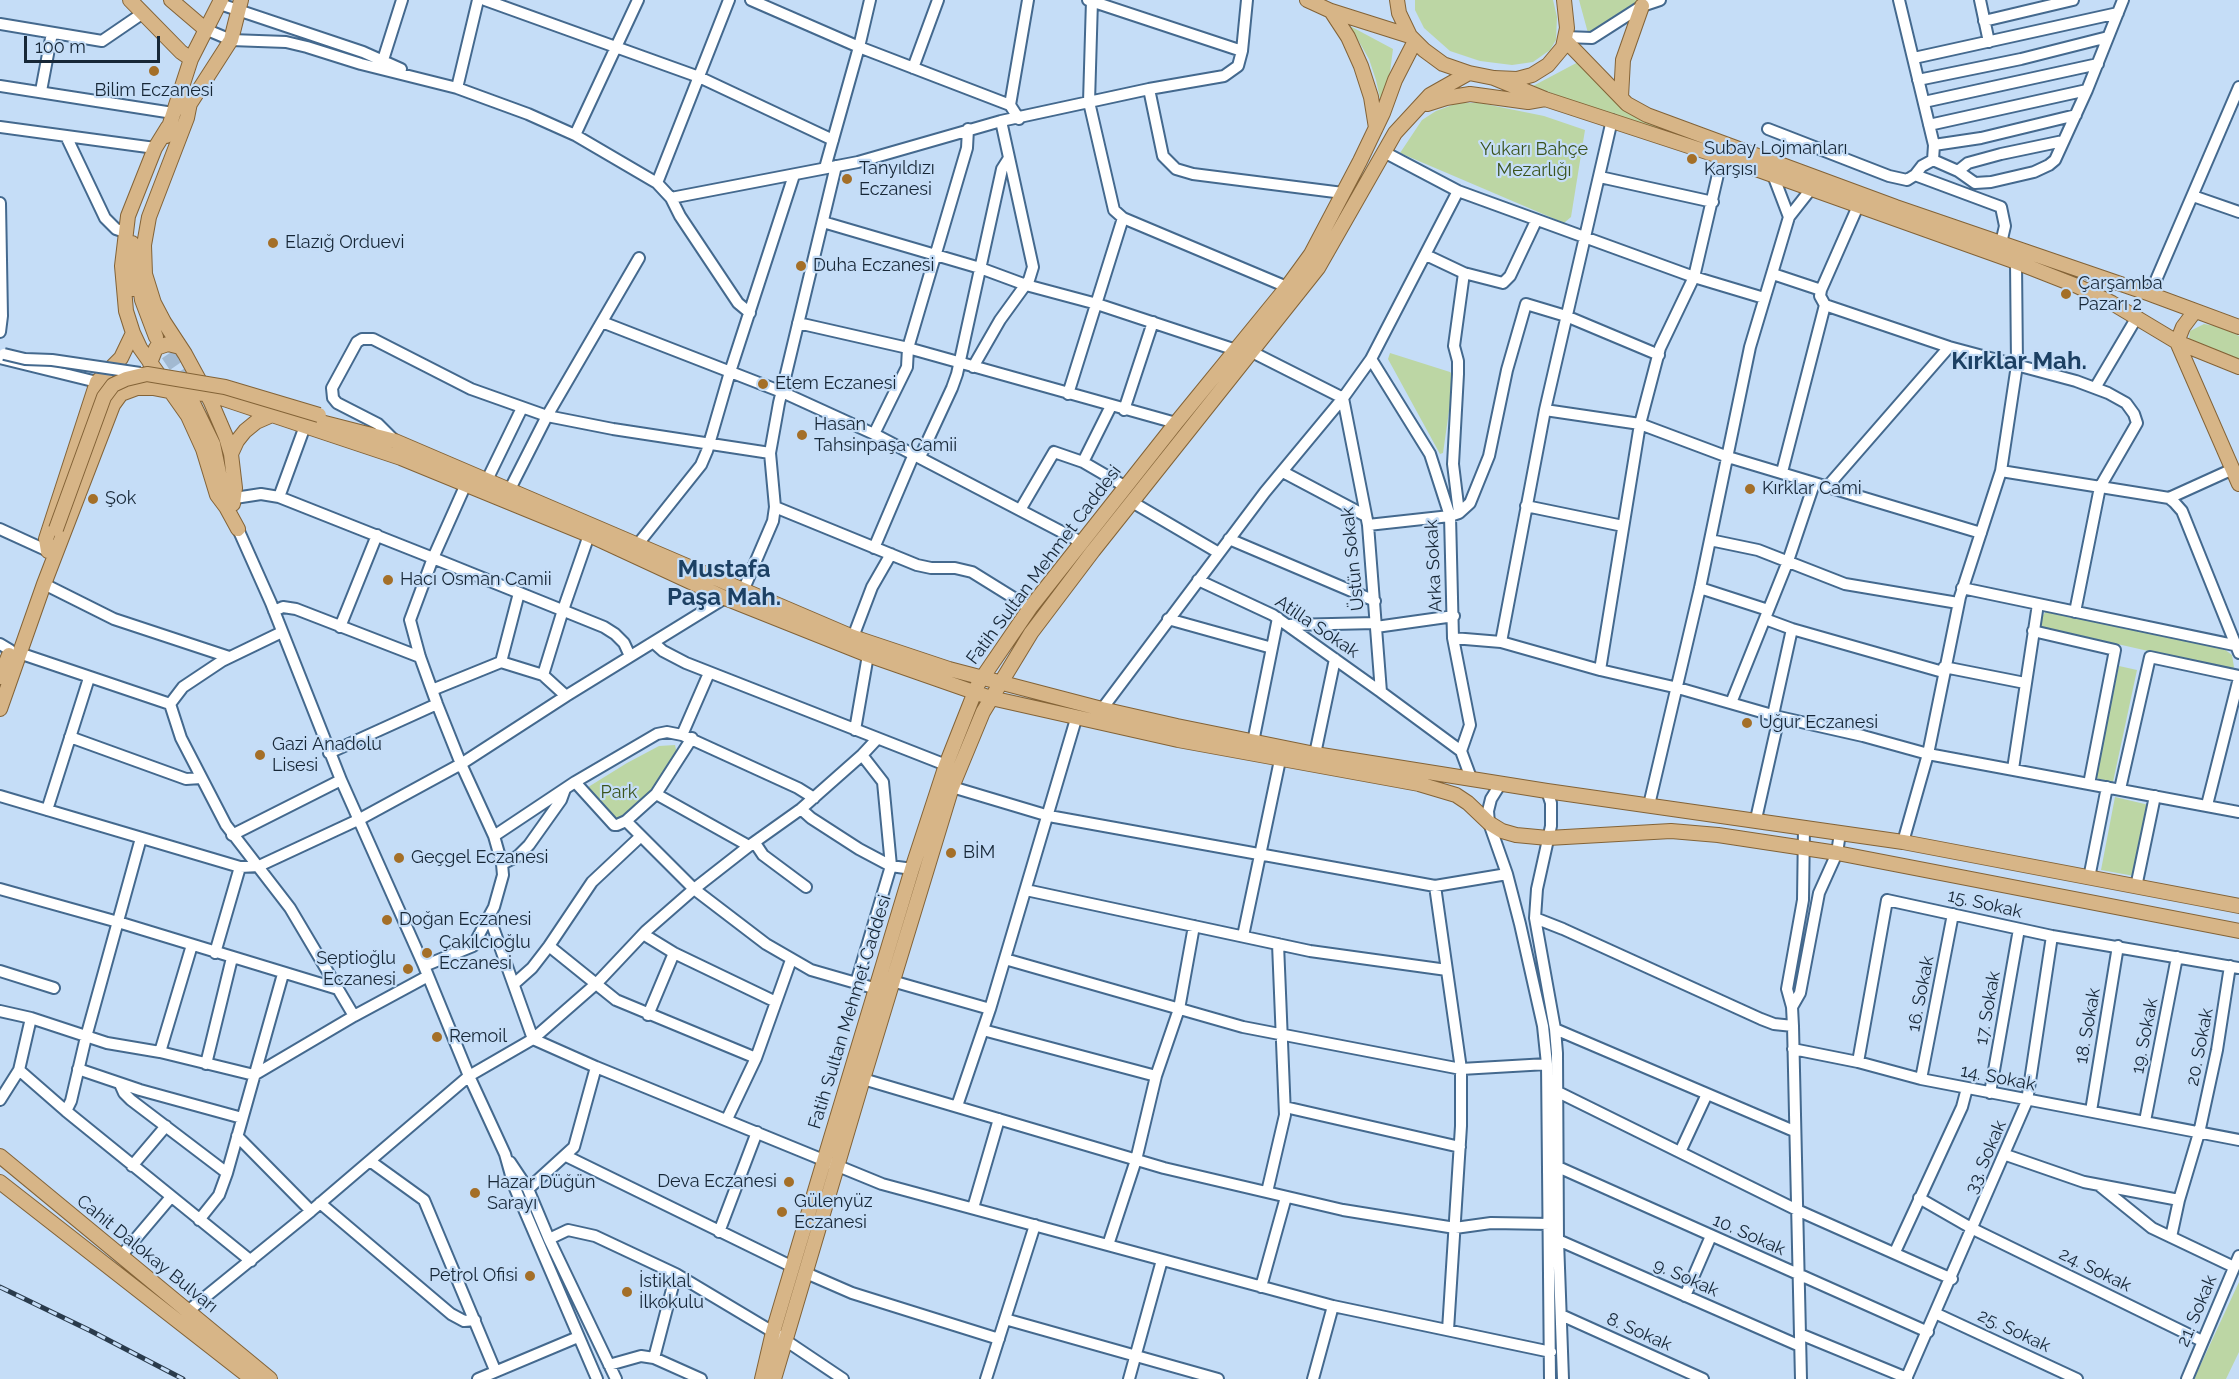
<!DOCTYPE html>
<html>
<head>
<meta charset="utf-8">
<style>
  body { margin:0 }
  #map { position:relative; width:2239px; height:1379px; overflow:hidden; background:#c5ddf7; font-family:Raleway,sans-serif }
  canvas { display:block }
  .scale { position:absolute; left:24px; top:36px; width:136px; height:27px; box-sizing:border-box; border:3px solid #172737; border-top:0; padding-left:8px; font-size:18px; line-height:21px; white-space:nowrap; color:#172737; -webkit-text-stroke:4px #c5ddf7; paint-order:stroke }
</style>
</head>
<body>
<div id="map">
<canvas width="2239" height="1379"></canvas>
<div class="scale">100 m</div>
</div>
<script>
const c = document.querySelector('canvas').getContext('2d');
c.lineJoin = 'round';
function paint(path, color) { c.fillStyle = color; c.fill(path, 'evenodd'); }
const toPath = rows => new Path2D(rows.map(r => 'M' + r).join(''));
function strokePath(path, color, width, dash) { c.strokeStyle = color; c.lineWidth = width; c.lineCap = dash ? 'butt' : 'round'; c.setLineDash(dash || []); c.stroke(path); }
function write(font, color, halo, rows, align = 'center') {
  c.font = font + ' Raleway,sans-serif'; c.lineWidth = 4.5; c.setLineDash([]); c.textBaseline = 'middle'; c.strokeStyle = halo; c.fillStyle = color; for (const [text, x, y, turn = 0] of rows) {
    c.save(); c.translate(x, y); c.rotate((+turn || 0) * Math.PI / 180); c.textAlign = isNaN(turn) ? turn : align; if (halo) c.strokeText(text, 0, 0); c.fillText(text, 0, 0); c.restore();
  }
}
paint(toPath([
  [1415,0,1553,0,1557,17,1556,40,1550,50,1533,62,1512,65,1480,61,1450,51,1424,28,1415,10],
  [1579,0,1642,0,1588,33],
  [1350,26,1393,49,1390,72,1381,103,1376,80,1369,59],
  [1582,60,1617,100,1923,219,1609,115,1533,86],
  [1458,103,1480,103,1544,116,1585,130,1571,217,1564,223,1400,153,1422,120,1436,111],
  [2204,324,2222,327,2239,336,2239,359,2189,339,2190,331],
  [1390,353,1450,372,1454,376,1443,453,1440,454,1388,359],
  [2046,611,2224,649,2232,655,2234,667,2232,670,2038,626,2038,623],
  [2119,666,2137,670,2113,782,2095,778],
  [675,745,677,754,642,802,626,815,613,820,585,789,627,763,659,746],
  [2115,797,2149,805,2134,876,2101,870],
  [2239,1282,2239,1352,2226,1379,2194,1379]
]), '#bcd6a4');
strokePath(toPath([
  [156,337,202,405]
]), '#a2b9d1', 14, [14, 7]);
const minor = toPath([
  [485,0,699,77,833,140],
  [751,0,859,47,1010,105,1019,119],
  [1088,0,1242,51],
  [1092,0,1089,102,1114,210,1123,218,1287,287],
  [1980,0,1989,42],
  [220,4,363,52,401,69],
  [1984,21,2073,0],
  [0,24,102,41,143,13],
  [205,29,231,40,286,42,307,47,361,64,457,88,528,114,575,135,657,183,671,198,680,216,738,303,750,313],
  [1565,37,1592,38,1642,6,1660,0],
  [1914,58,2118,13],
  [383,60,402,0],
  [913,68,938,0],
  [1918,80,2021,59,2108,37],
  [0,86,173,113],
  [457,88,478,0],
  [1149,89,1163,156,1176,169,1193,174,1343,193],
  [41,91,52,33],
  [1924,102,2098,64],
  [1010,105,1028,0],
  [1929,125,2087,90],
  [0,127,155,148],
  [1768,129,1889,176,1907,180,1915,175,1922,166,1933,160,1934,145,1899,0],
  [575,135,638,0],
  [66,136,105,218,116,229,125,232],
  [1934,145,1981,138,2076,115],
  [1384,152,1458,191,1694,277,1764,298],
  [1933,160,1958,171,1975,183,1991,182,2034,172,2049,165,2055,160,2087,90,2123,0],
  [825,168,859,47,870,0],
  [1958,171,1968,163,2001,154,2063,141],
  [1915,175,2001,207,2005,226,2001,243],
  [1600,177,1713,202],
  [657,183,729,0],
  [2193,196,2239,212],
  [671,198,858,162,1001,121,1149,89,1224,76,1238,66,1242,51,1247,0],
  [0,203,2,316,0,332],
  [1789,217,1811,189],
  [823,222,980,268,1026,285,1097,304,1236,350],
  [1426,255,1464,273,1503,283,1510,276,1536,221],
  [1773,274,1821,290,1820,296,1825,305,1949,347,2076,381,2108,393,2126,403,2134,414,2137,423,2100,487,2075,612],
  [1821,290,1858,206],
  [2150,294,2239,87],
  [602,322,782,392,874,434,1083,543],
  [798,323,908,348,1176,423],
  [1252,352,1343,398,1368,525,1381,692,1461,751,1471,778],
  [0,358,97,382],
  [1371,359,1430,454,1450,516,1453,638,1470,725,1461,751],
  [973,367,1000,320,1029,280,1033,267,1001,121],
  [2095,388,2137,317],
  [1068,394,1123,218],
  [1124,410,1153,322],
  [1545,410,1640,424,1728,457,1981,533],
  [874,434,907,367,908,348,967,148,968,129],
  [395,441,378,424,337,403,333,398,332,388,357,342,362,339,373,339,471,389,547,416,613,429,770,453],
  [920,457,952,388,957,374,1002,169,1009,158],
  [1083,462,1111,406],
  [2001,471,2169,498,2174,502,2182,511,2239,653],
  [1283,472,1366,516],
  [1782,472,1825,305],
  [487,480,522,408],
  [1827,487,1949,347],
  [510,489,547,416,639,258],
  [279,497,305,426],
  [235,498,261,494,279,497,433,558,466,484],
  [2169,498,2233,469],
  [1132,502,1219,553],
  [1526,506,1623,526],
  [775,507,917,565,931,568,955,568,972,572,1030,608],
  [1020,510,1054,452,1083,462,1126,487],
  [1459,513,1453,464,1458,374,1458,361,1454,346,1464,273],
  [1368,525,1450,516,1459,513,1470,503,1489,456,1507,370,1526,304,1566,316,1659,355],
  [0,529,48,551],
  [238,529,271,603,341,780,424,966,469,1076,505,1154,514,1186,597,1379],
  [1229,539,1375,601],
  [1710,540,1758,550,1845,584,1958,603],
  [638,544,701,465,707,451,730,372,794,175],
  [874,548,914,454],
  [1198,580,1273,615,1381,692],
  [44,584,114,619,229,657],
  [1700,588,1768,610],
  [1962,588,2239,646],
  [274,611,283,607,296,609,420,657],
  [1168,619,1272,648],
  [1765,619,1792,629,1943,672],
  [1288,625,1376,623],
  [340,627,377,535],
  [1376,627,1454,616],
  [2033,631,2115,650,2089,784],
  [282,632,222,661,183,687,170,704,181,738,226,825,290,908,354,1016],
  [853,637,872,587,891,554],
  [1453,638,1501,642,1600,670,1678,688,1779,717,1863,736,1928,754,2239,812],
  [1501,642,1545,410,1612,120],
  [654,643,663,651,686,663,946,765],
  [0,644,10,650],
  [19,653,170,704],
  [501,662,519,593],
  [1944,667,2025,683],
  [1600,670,1640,424,1660,348,1694,277,1722,157],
  [709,673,682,735,798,788,814,798],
  [543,675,563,610,589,535],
  [432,690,501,662,543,675,566,696],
  [1731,703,1788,561,1814,484],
  [1102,709,1265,492,1343,398,1371,359,1458,191],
  [1773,715,1792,629],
  [855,730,868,655],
  [70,737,186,779,201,778],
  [692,738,656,794,749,846,801,809,862,755,877,739],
  [1253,742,1278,618],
  [329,753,437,704],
  [1315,754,1335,659],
  [2013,769,2038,604],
  [575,782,614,825,617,825,626,821,656,794],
  [1501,783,1491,799,1488,811,1489,823,1507,874,1520,924,1543,1026,1547,1064,1550,1379],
  [952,787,1049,816,1435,886,1507,874],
  [2120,789,2150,657,2239,676],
  [1547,791,1551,803,1551,826,1537,889,1535,918,1555,1029,1557,1053,1558,1240,1563,1379],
  [0,796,240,867,259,866,360,819,461,764,566,696,725,598,743,591,773,521,775,507,770,453,779,403,836,166],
  [1649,805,1700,588,1750,347,1789,217,1773,175],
  [2207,805,2239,678],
  [801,809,811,818,859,849,891,866,912,869],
  [47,810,89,678],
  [1756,819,1779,717],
  [626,821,694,889,766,944,811,970,877,989],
  [232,835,341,780],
  [494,836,575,782,657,734,667,732,682,735],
  [1903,842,1928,754,1960,597,2001,471,2017,365,2016,262],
  [755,843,763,855,806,887],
  [502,864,518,856,529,845,561,800,565,789],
  [2089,878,2107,787],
  [1435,886,1461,1069,1461,1126,1448,1330],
  [2136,887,2155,796],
  [0,889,118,922,338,989],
  [1026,890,1310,951,1447,970],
  [489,916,533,1039,596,1067,882,1184,1333,1306,1551,1352],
  [1535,918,1563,929,1761,1019,1774,1024,1793,1026],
  [643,934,674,953,776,1002],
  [1243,936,1280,760],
  [549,946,616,1000,756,1058],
  [215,953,240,867],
  [1005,959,1243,1027,1461,1069,1547,1064],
  [424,966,473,946,494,907,503,875,502,864,494,836,461,764,437,704,420,657,410,620,433,558,604,627,615,634,624,643,630,656],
  [0,971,54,988],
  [892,981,990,1009,1076,719],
  [856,983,891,866,883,782,862,755],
  [514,984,532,968,549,946,592,882,641,836],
  [1792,1007,1800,993,1819,893,1837,853,1840,833],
  [0,1011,31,1018,107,1043,160,1052,254,1075,354,1016,428,976],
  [648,1015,674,953],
  [1555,1029,1794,1131],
  [983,1030,1156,1076],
  [1793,1049,1858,1062,1921,1079,2239,1140],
  [160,1052,192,945],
  [1858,1062,1887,900,2052,936,2239,968],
  [206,1064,232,958],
  [78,1069,140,1090,242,1118],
  [19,1070,66,1111,251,1261],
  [863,1079,1164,1168,1343,1210,1455,1228,1491,1223,1550,1224],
  [1921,1079,1953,914],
  [120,1084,124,1093,131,1100,227,1173],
  [1558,1092,1797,1210,1952,1279],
  [1990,1093,2019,929],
  [0,1100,19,1070,31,1018],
  [957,1106,990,1009],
  [1285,1107,1460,1147],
  [66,1111,71,1101,86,1037,141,838],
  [2091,1111,2118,946],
  [727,1119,756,1058,791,960],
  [2145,1121,2177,957],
  [237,1136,311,1211],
  [1680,1152,1707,1094],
  [2006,1155,2084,1182,2179,1200],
  [566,1156,793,1267],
  [370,1161,424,1200,495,1370],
  [510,1162,528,1189,549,1239,616,1379],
  [132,1166,166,1126],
  [1558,1167,1928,1332],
  [2100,1186,2152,1228,2234,1267],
  [528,1189,574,1147,596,1067],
  [1267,1192,1285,1115,1278,944],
  [1919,1198,1973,1229,2202,1341],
  [320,1203,451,1314,464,1321,475,1320],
  [973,1208,999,1119],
  [199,1220,219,1195,227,1173,283,974],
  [719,1232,757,1132],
  [2171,1237,2179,1200,2199,1133,2217,1050,2230,966],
  [549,1239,568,1230,595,1236,676,1274,773,1332,843,1379],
  [1558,1240,1800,1346],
  [1108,1245,1136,1160,1156,1076,1179,1009,1194,926],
  [1895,1252,1962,1107,1967,1088],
  [121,1256,171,1197],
  [806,1273,852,1293,999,1339],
  [1261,1287,1286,1197],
  [1685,1296,1711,1236],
  [188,1311,311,1211,469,1076,533,1039,597,983,646,931,694,889,749,846],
  [1937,1314,2077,1379],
  [1561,1315,1703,1379],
  [1005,1319,1218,1379],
  [1800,1334,1907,1378],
  [654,1358,676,1274],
  [609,1365,641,1356,654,1358,701,1379],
  [478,1379,578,1337],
  [986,1379,1035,1225],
  [1129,1379,1162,1260],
  [1313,1379,1333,1306],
  [1801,1379,1793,1026,1792,1007,1787,989,1803,900,1804,827],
  [1906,1379,2027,1101,2052,936],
  [2187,1379,2239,1256]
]);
const major = toPath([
  [130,0,181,52,191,59],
  [171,0,205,29],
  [1307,0,1331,11,1410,36],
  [1397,0,1399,13,1410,36,1424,50,1443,64,1469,73,1494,78,1517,79,1532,75,1548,65,1563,47,1567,28,1564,0],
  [1331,11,1348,37,1361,66,1371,97,1376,128],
  [1565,40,1627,104,1647,115,1896,207,2150,294,2239,327],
  [1494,78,1545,99,1722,157,2016,262,2077,286,2112,303,2177,342,2239,367],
  [1621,97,1623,60,1642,6],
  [190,103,187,118,149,217,144,245,145,274,154,303,164,322,185,354,211,402,226,437,231,454,235,488,233,504],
  [1427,104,1446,98,1470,94,1528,102,1545,99],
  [186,110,231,40,241,0],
  [168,127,155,148,128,216,122,266,126,311,133,333,140,348,188,416,203,449,217,495,226,507],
  [166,136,191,59,221,0],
  [132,243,134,289],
  [139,279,142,300,156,337],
  [2195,311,2183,327,2177,342,2239,484],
  [150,363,156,348,168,344,180,347],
  [191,399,213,444,226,507,238,529],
  [317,421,395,441,853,637,949,669,1102,709,1177,726,1315,754,1547,791,1903,842,2239,906],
  [231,454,237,441,245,431,256,422,272,415],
  [48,551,46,539,97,382,121,358,133,333],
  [0,677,9,655],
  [0,709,44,584,113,405,121,394,137,388,153,388,189,395,206,393,401,458,589,535,725,598,868,655,991,698,1178,740,1419,784,1456,795,1468,803,1489,823,1502,831,1516,835,1548,838,1671,831,1718,835,1837,853,2239,931],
  [0,1156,270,1379],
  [0,1182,252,1379],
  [762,1379,773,1332,818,1181,912,869,946,765,978,684,1030,608,1176,423,1287,287,1311,254,1360,161,1383,113,1395,80,1415,41],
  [774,1379,863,1079,952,787,983,712,1031,633,1093,551,1318,268,1395,133,1430,95,1469,73]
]);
strokePath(minor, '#44698e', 14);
strokePath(major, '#836337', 16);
strokePath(minor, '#fff', 10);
strokePath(major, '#d7b587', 14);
const rail = toPath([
  [0,1287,91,1331,183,1379]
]);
strokePath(rail, '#2a3b4c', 5);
strokePath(rail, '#c5ddf7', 3, [9]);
const minorBridge = toPath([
  [4,354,25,359,52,360,140,373]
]);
const majorBridge = toPath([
  [56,529,104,397,113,385,126,379,147,374,225,387,319,415]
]);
strokePath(minorBridge, '#44698e', 14, []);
strokePath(majorBridge, '#836337', 16, []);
strokePath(minorBridge, '#fff', 10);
strokePath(majorBridge, '#d7b587', 14);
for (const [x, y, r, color] of [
  [154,71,6,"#a46f28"],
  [1692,159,6,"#a46f28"],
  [847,179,6,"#a46f28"],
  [273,243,6,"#a46f28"],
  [801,266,6,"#a46f28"],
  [2066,294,6,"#a46f28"],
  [763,384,6,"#a46f28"],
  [802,435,6,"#a46f28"],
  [1750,489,6,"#a46f28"],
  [93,499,6,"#a46f28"],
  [388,580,6,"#a46f28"],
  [1747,723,6,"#a46f28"],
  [260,755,6,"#a46f28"],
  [951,853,6,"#a46f28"],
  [399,858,6,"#a46f28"],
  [387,920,6,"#a46f28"],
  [427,953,6,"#a46f28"],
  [408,969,6,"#a46f28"],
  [437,1037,6,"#a46f28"],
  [789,1182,6,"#a46f28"],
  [475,1193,6,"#a46f28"],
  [782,1212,6,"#a46f28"],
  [530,1276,6,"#a46f28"],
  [627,1292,6,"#a46f28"]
]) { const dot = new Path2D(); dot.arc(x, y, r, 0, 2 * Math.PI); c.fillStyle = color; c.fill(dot); strokePath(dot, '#c5ddf7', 2); }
write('18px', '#172737', '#c5ddf7', [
  ["Bilim Eczanesi",154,91,"center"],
  ["Subay Lojmanları",1704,149],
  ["Karşısı",1704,170],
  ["Tanyıldızı",859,169],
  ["Eczanesi",859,190],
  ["Elazığ Orduevi",285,243],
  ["Duha Eczanesi",813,266],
  ["Çarşamba",2078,284],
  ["Pazarı 2",2078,305],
  ["Etem Eczanesi",775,384],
  ["Hasan",814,425],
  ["Tahsinpaşa Camii",814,446],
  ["Kırklar Cami",1762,489],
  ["Şok",105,499],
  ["Hacı Osman Camii",400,580],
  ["Uğur Eczanesi",1759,723],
  ["Gazi Anadolu",272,745],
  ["Lisesi",272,766],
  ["BİM",963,853],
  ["Geçgel Eczanesi",411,858],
  ["Doğan Eczanesi",399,920],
  ["Çakılcıoğlu",439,943],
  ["Eczanesi",439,964],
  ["Septioğlu",396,959,"right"],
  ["Eczanesi",396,980,"right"],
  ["Remoil",449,1037],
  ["Deva Eczanesi",777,1182,"right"],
  ["Hazar Düğün",487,1183],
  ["Sarayı",487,1204],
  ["Gülenyüz",794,1202],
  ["Eczanesi",794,1223],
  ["Petrol Ofisi",518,1276,"right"],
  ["İstiklal",639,1282],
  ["İlkokulu",639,1303]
], 'left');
write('18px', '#3a531c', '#c5ddf7', [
  ["Yukarı Bahçe",1534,150],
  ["Mezarlığı",1534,171],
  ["Park",619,793]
]);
write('18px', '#172737', '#c5ddf7', [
  ["Üstün Sokak",1353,559,-96],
  ["Fatih Sultan Mehmet Caddesi",1044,565,-53],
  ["Arka Sokak",1434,566,-93],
  ["Atilla Sokak",1317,627,34],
  ["15. Sokak",1985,904,13],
  ["16. Sokak",1921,994,-79],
  ["17. Sokak",1988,1008,-80],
  ["Fatih Sultan Mehmet Caddesi",850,1012,-73],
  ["18. Sokak",2088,1026,-80],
  ["19. Sokak",2145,1036,-79],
  ["20. Sokak",2200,1047,-79],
  ["14. Sokak",1998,1078,11],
  ["33. Sokak",1986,1157,-67],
  ["10. Sokak",1749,1235,24],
  ["Cahit Dalokay Bulvarı",147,1254,39],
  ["24. Sokak",2095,1270,26],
  ["9. Sokak",1686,1278,24],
  ["21. Sokak",2197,1311,-67],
  ["25. Sokak",2014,1331,25],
  ["8. Sokak",1639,1332,24]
]);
write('bold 24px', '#1c4063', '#c5ddf7', [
  ["Kırklar Mah.",2019,362],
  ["Mustafa",724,570],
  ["Paşa Mah.",724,598]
]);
</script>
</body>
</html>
